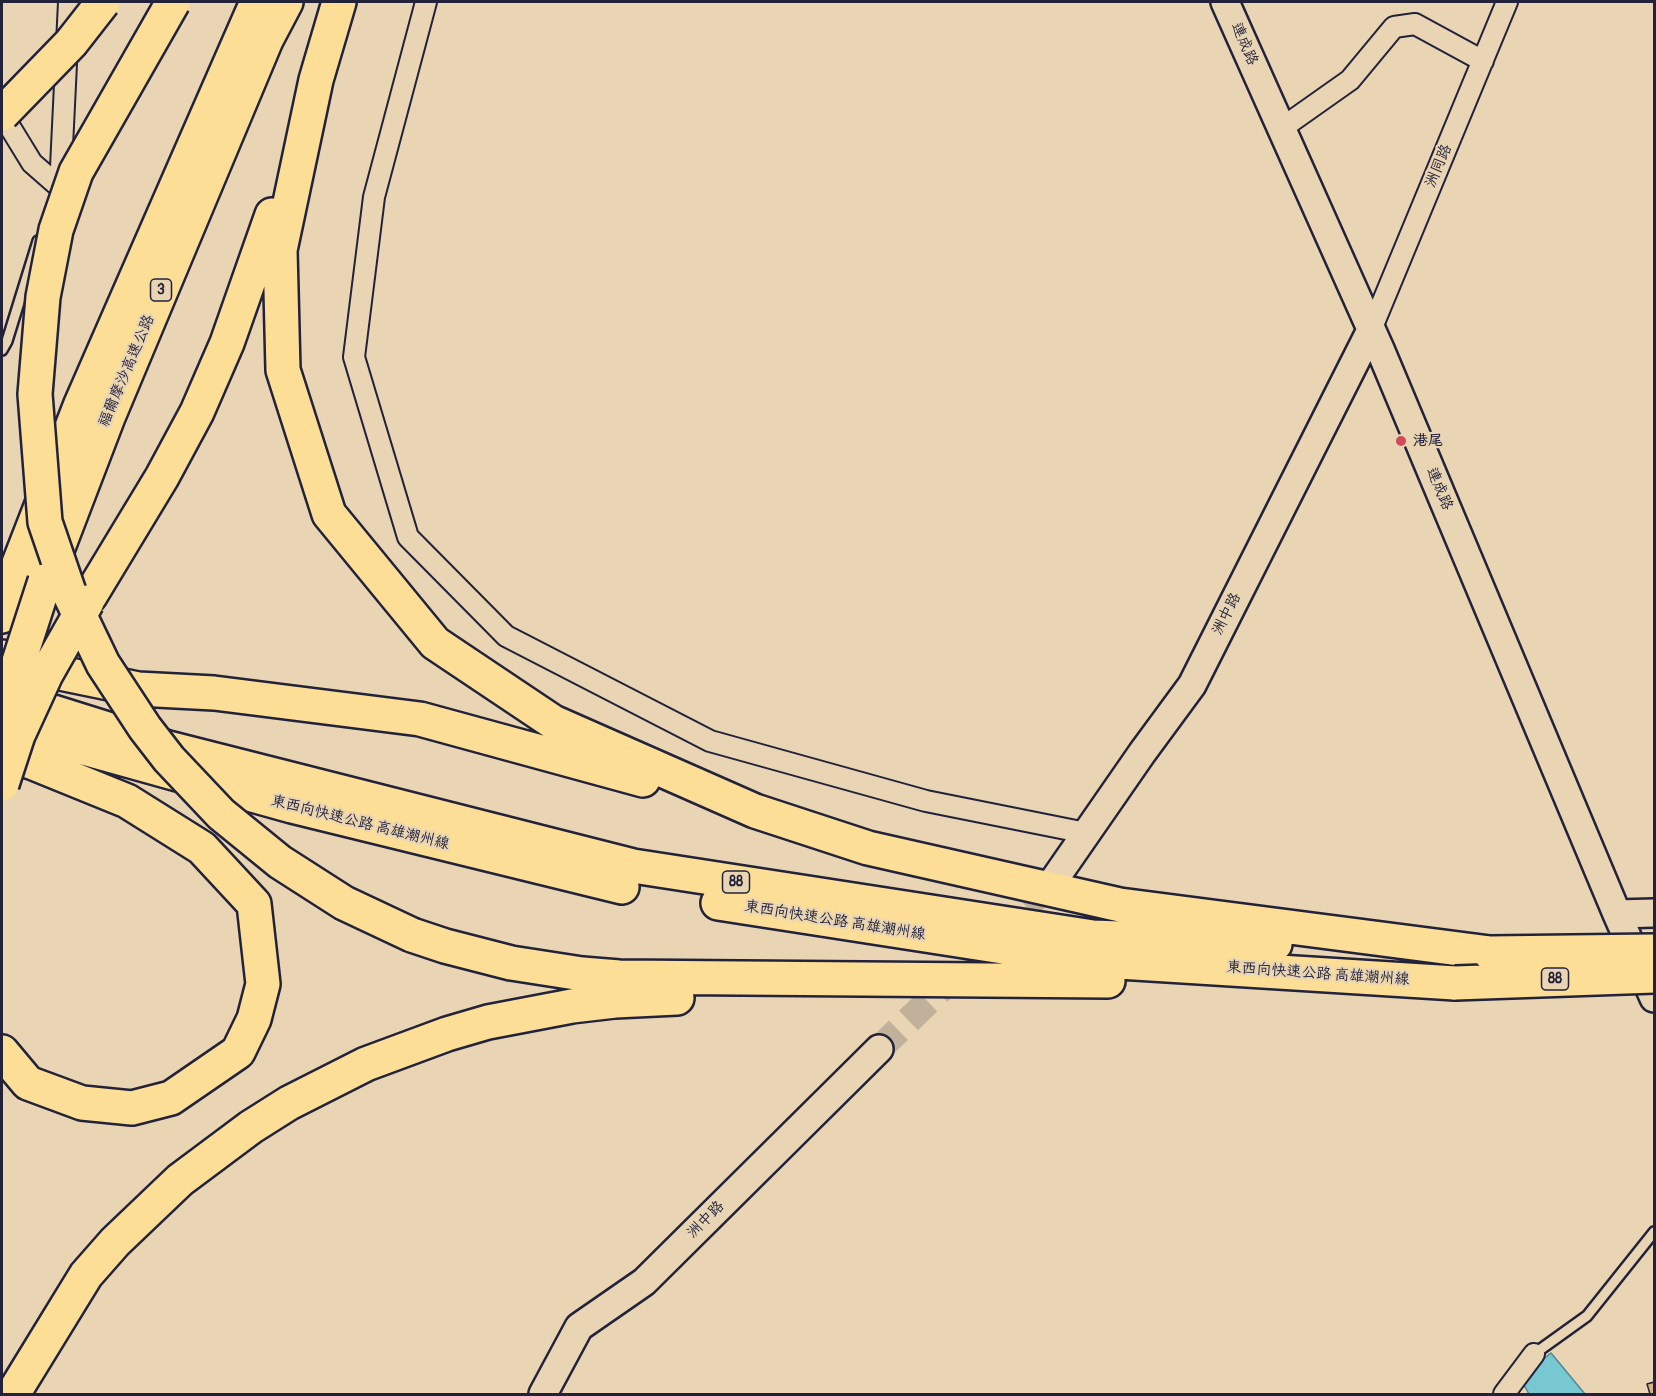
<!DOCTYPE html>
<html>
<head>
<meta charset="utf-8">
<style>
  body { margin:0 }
  #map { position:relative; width:1656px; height:1396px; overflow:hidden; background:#e9d5b3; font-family:Pangolin,sans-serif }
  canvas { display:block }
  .frame { position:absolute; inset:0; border:3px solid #22223b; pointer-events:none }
</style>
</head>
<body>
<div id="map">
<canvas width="1656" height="1396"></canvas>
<div class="frame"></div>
</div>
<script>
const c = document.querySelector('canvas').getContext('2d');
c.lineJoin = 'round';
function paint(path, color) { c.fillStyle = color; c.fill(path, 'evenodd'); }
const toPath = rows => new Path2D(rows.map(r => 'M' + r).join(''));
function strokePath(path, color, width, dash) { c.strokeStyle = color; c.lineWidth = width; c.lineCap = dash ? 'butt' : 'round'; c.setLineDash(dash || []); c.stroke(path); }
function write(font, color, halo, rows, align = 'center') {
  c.font = font + ' Pangolin,"LXGW WenKai TC",sans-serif'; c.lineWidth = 4.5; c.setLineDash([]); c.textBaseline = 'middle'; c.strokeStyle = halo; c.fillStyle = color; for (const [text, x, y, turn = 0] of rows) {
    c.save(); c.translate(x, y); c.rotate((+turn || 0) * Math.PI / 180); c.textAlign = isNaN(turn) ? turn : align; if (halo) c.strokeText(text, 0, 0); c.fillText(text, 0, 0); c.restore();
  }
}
const water = toPath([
  [1551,1353,1585,1394,1529,1394,1524,1385,1531,1368,1551,1353]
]);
paint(water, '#77c8d0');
strokePath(water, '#558694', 1.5);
const building = toPath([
  [1654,1382,1654,1394,1650,1394,1647,1384,1654,1382]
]);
paint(building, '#d6b288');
strokePath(building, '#22223b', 1.5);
strokePath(toPath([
  [879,1049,1054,880]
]), '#c1b19b', 27, [27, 14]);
const lane = toPath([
  [2,350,7,341,38,241],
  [1534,1354,1587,1316,1654,1232]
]);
const street = toPath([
  [426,2,374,197,354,357,408,537,506,636,710,741,926,801,1086,833],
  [2,114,32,163,56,184,61,167,69,2],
  [1282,128,1350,80,1394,27,1415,24,1483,61],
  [1371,330,1507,2],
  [1504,1394,1534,1354]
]);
const secondary = toPath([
  [1225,2,1380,349,1617,914,1654,998],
  [1054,880,1142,753,1192,685,1371,330],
  [1617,914,1654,913],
  [543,1394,579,1327,644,1282,879,1049]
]);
const highway = toPath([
  [339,2,316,80,280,250,283,370,329,514,435,643,553,722,755,811,868,848,1120,905,1490,953],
  [49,571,108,417,266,40,286,2],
  [90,596,162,477,197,412,227,343,272,215],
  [2,616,16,571,81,404,257,2],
  [2,657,65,674,138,689,214,693,420,719,643,780],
  [5,697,168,748,633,866,1093,937,1275,944],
  [2,720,77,746,292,806,622,887],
  [2,753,31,762,127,801,202,848,254,904,263,984,254,1019,238,1052,171,1098,132,1108,82,1103,28,1083,2,1052],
  [718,903,1087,960,1455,983],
  [412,935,445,946,511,963,582,974,619,977,1108,981],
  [13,1394,86,1275,115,1242,180,1180,251,1127,289,1103,366,1064,447,1034,488,1022,572,1006,615,1001,677,998]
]);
strokePath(lane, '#22223b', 14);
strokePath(street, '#22223b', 24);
strokePath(secondary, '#22223b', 32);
strokePath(highway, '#22223b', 38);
strokePath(lane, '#e9d5b3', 9);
strokePath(street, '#e9d5b3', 20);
strokePath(secondary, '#e9d5b3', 27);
strokePath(highway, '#fcde96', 33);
const highwayBridge = toPath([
  [173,2,76,172,56,230,43,297,35,394,45,522,70,595,103,664,145,728,169,759,221,814,280,862,344,903,412,935],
  [2,114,71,43,103,2],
  [2,714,45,581],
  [2,784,18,735,46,674,87,602],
  [1490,953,1654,951],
  [1455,983,1654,976]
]);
strokePath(highwayBridge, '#22223b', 38, []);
strokePath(highwayBridge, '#fcde96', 33);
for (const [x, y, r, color] of [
  [1401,441,6,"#d1495b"]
]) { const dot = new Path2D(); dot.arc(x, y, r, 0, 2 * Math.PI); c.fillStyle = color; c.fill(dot); strokePath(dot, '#e9d5b3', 2); }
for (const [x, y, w] of [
  [161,290,21],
  [736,882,27],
  [1555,979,27]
]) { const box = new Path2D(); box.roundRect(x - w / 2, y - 11, w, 22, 4.5); c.fillStyle = '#e9d5b3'; c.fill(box); strokePath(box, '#22223b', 1.5); }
write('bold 14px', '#22223b', null, [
  ["3",161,290],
  ["88",736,882],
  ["88",1555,979]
]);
write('15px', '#22223b', '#e9d5b3', [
  ["連成路",1244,44,66],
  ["洲同路",1439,166,-67],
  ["福爾摩沙高速公路",127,371,-67],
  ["連成路",1439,489,67],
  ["洲中路",1227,614,-63],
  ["東西向快速公路 高雄潮州線",360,823,14],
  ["東西向快速公路 高雄潮州線",835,921,9],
  ["東西向快速公路 高雄潮州線",1318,974,4],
  ["洲中路",706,1220,-45]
]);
write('bold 15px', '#22223b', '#e9d5b3', [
  ["港尾",1413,441]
], 'left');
</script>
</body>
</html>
